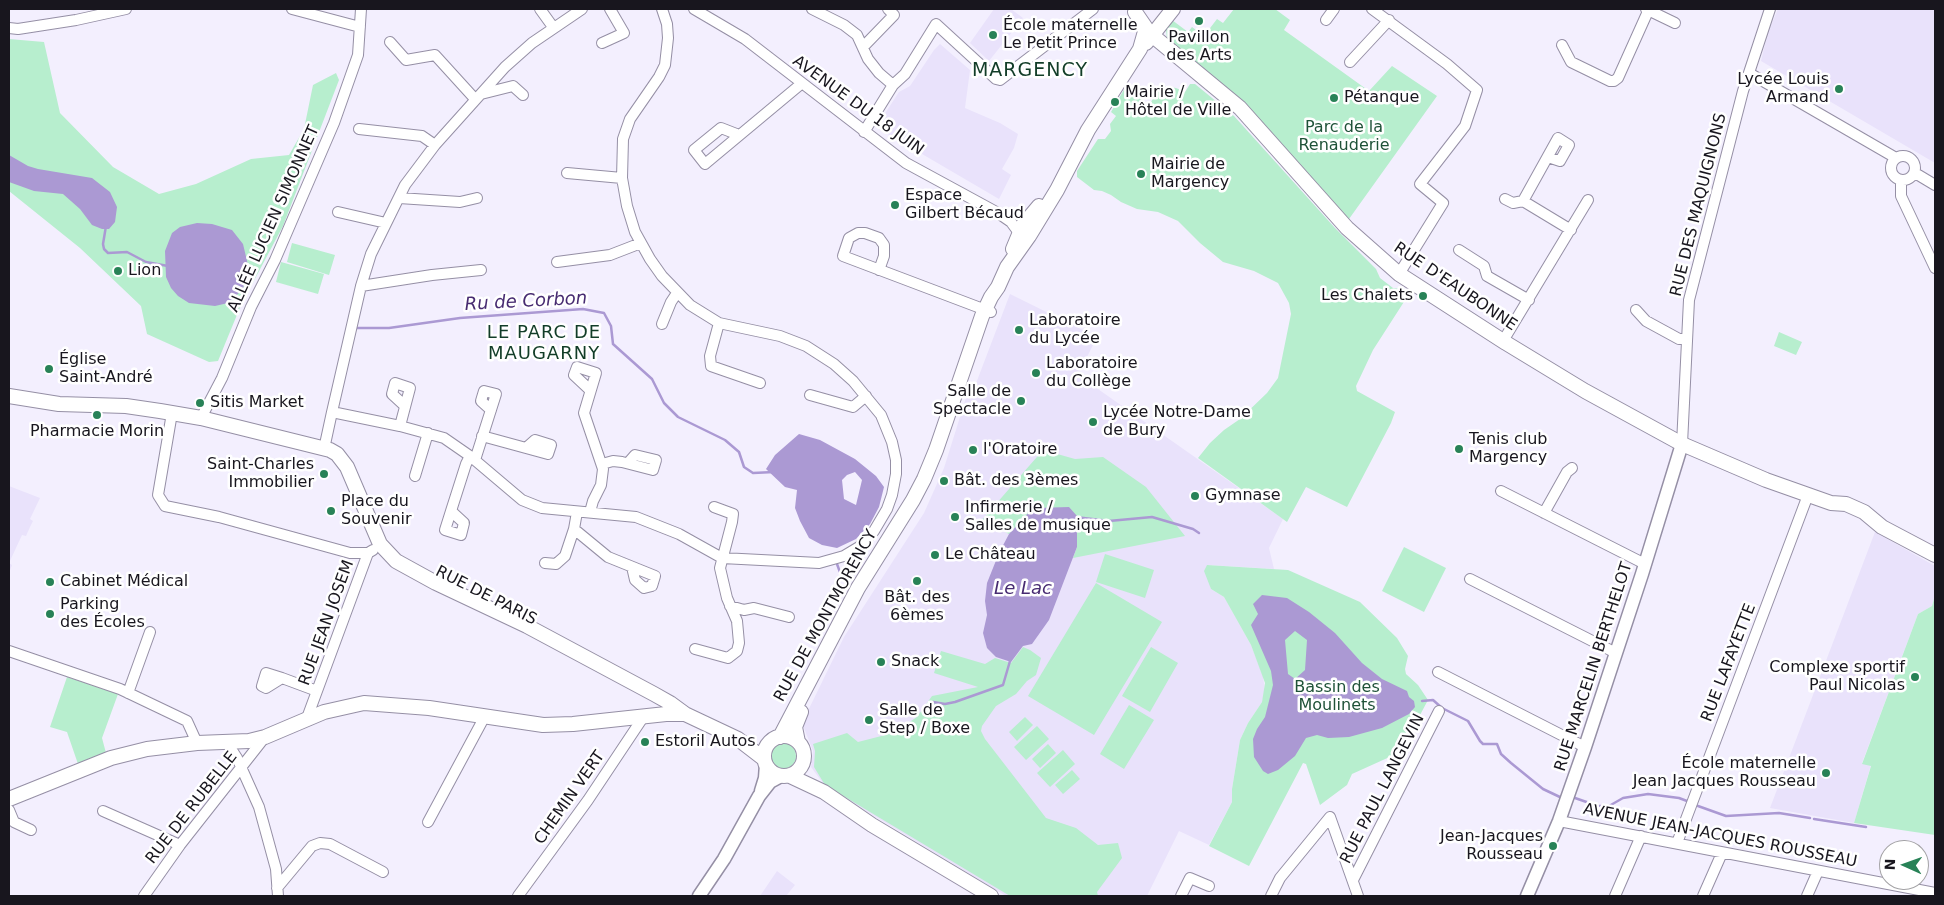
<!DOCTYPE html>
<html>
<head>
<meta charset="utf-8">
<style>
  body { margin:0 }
  #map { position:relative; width:1944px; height:905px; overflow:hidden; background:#f3effe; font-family:"DejaVu Sans",sans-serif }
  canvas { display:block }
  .frame { position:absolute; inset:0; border:10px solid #18161e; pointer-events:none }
  .north { position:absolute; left:1879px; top:840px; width:50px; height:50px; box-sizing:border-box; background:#fff; border:1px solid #a3a2a5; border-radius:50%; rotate:272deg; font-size:14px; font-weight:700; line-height:20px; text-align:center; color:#18161e }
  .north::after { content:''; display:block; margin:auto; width:18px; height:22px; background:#288257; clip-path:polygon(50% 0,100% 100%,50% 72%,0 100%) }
</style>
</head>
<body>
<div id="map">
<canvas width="1944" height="905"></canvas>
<div class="frame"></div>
<div class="north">N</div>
</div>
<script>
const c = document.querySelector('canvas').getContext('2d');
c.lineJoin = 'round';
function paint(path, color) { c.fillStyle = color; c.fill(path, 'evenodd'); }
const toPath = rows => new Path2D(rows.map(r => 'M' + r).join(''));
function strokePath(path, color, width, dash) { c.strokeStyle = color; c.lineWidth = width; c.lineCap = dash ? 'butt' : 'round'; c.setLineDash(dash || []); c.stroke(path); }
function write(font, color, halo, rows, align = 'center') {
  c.font = font + ' "DejaVu Sans",sans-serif'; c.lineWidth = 5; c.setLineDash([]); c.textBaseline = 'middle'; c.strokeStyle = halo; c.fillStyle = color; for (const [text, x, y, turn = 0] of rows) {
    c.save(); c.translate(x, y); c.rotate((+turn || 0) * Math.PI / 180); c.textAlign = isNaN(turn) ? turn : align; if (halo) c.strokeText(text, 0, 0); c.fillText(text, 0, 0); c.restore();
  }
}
paint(toPath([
  [994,9,1011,9,1023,18,989,61,970,43],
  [1778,9,1935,9,1935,163,1761,61,1768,32],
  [940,44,970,70,965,108,1000,123,1018,134,1014,148,1002,169,1011,175,999,199,881,130,886,112,899,92,910,86,934,50],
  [1010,294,1097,337,1078,375,1283,519,1269,548,1274,569,1207,565,1211,589,1224,597,1251,645,1263,676,1265,691,1262,702,1248,723,1240,740,1232,789,1232,802,1209,845,1179,831,1147,896,1006,896,825,786,811,767,813,751,802,723,844,637,924,513,944,468,970,385,975,386],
  [9,486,40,498,30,519,33,521,30,527,26,536,22,535,9,563,12,565,9,573],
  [1875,532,1935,566,1935,595,1932,606,1918,614,1862,763,1871,765,1854,823,1770,808],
  [777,871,795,885,786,896,760,896]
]), '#e9e2fb');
paint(toPath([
  [1234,9,1275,9,1290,20,1284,30,1369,91,1392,66,1437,96,1349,219,1247,105,1167,39,1166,29,1172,20,1188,32,1192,27,1204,36,1217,19,1223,23],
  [9,39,44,42,60,113,113,167,159,194,196,184,251,159,289,155,304,129,313,85,336,73,339,80,283,226,241,305,218,361,209,362,147,334,141,306,80,248,9,191],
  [1190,84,1195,84,1234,116,1335,228,1376,269,1380,278,1393,288,1401,289,1409,294,1373,350,1356,386,1357,391,1395,412,1391,423,1347,507,1306,487,1287,522,1198,458,1210,443,1224,430,1240,419,1267,393,1278,378,1291,314,1289,303,1278,283,1254,271,1223,262,1200,243,1178,221,1158,212,1137,209,1121,202,1111,195,1102,191,1094,190,1077,177,1077,171,1098,139,1105,139,1111,131,1110,124,1116,116,1111,112,1126,86,1148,106,1162,86,1176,88,1185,92],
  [292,243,335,255,329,275,287,262],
  [281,262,324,274,318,294,276,282],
  [1779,332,1802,342,1796,355,1774,346],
  [1043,450,1075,459,1103,457,1146,487,1185,536,1073,558,1077,547,1019,523,1009,534,982,520],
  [1404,547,1446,568,1424,612,1382,591],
  [1105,554,1154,570,1145,598,1096,582],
  [1207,565,1288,570,1360,602,1397,638,1408,656,1405,669,1406,674,1418,685,1428,700,1403,747,1394,755,1352,774,1347,785,1320,805,1306,764,1303,763,1249,866,1209,846,1232,802,1232,789,1240,740,1248,723,1262,702,1265,683,1251,645,1224,597,1211,589,1204,571],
  [1096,583,1162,622,1094,735,1028,696],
  [1935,595,1935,835,1854,823,1871,766,1862,764,1918,614,1932,606],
  [1023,647,1030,650,1041,658,1036,675,1027,681,1016,694,996,706,982,726,981,731,985,739,1046,818,1076,828,1098,845,1118,843,1122,858,1097,892,1098,896,1010,896,825,785,814,767,815,751,813,744,847,733,858,742,893,733,917,717,932,696,978,687,934,673,941,651,985,664,995,658,1011,663],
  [1151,647,1178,663,1150,712,1122,696],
  [67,677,118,694,102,738,106,753,78,764,67,732,50,727],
  [1129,705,1154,720,1124,769,1100,754],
  [1025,717,1033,725,1017,741,1009,732],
  [1037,726,1049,739,1026,760,1014,747],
  '770 756a13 13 0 1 1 26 0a13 13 0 1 1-26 0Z',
  [1048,744,1056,753,1040,768,1032,759],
  [1063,750,1075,764,1050,787,1037,773],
  [1072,770,1080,779,1063,794,1055,785]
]), '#b7eece');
paint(toPath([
  [9,155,28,166,38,169,92,178,110,192,117,207,115,222,109,229,102,229,92,225,80,209,63,194,34,191,9,182],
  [197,223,212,224,232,230,243,244,248,265,243,289,228,303,215,306,189,303,178,296,171,288,166,277,165,251,172,233,180,227],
  [799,434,820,440,855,459,876,476,884,487,879,507,870,524,856,539,837,548,822,545,809,538,800,521,795,508,797,490,785,487,766,469,775,455],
  [855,472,862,480,856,505,844,499,842,480,847,475],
  [1069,507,1077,516,1077,547,1049,620,1032,644,1023,646,1011,662,996,657,987,648,983,633,987,615,985,601,987,583,999,553,1009,534,1031,510,1036,508],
  [1262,595,1287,598,1309,612,1335,633,1362,663,1382,679,1407,691,1409,697,1414,701,1415,707,1409,714,1382,728,1349,737,1328,738,1317,735,1306,738,1295,756,1278,770,1268,774,1263,771,1254,757,1253,739,1257,729,1265,717,1273,685,1271,671,1251,625,1258,614,1253,604],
  [1295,631,1307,640,1305,670,1295,679,1288,674,1285,640]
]), '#ab99d3');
strokePath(toPath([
  [106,226,103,244,104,249,108,253,127,252,146,262,168,266],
  [355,328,389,328,460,318,583,309,604,313,611,326,613,344,652,379,664,403,678,417,725,440,739,452,744,467,753,473,774,472],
  [1075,517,1109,521,1152,517,1193,529,1199,533],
  [837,564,841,575,845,581,852,586],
  [1422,701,1433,700,1442,708,1468,721,1480,741,1483,744,1497,744,1501,754,1511,763,1543,789,1562,798],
  [933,702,945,704,955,702,1003,685,1010,661],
  [1575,798,1598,806,1609,806,1623,798,1648,794,1679,798,1687,801],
  [1698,806,1726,816,1779,813,1810,818],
  [1814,819,1866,827]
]), '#ab99d3', 2.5);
const minor = toPath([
  [292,9,360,27],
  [540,9,553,27],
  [582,9,532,43,505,67,435,145,405,185,371,254,361,286,332,412,400,426,444,438,470,456,522,500,542,508,636,517,679,534,722,558,819,563,844,556,859,547,874,531,887,509,892,495,896,474,896,460,892,442,881,415,853,381,834,364,806,346,780,336,719,323,690,305,662,276,650,259,635,232,627,206,622,178,623,139,630,119,659,77,665,65,668,38,667,24,662,9],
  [694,9,745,39,906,163,998,213,1011,222,1022,237],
  [812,9,844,25,857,35,868,59,879,73,893,85],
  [1372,9,1447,64,1477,90,1465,126,1420,184,1443,203,1399,274],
  [1646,9,1675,23],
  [1326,20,1334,9],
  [9,28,18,29,76,20,126,9],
  [390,42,406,60,435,55,475,99],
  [602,43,624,33,610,9],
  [1562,45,1571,62,1610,81,1614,81,1618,78,1649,9],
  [863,47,894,15,888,9],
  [1350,62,1389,20],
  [1749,73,1896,158],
  [481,94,513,86,523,95],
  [359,129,422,136,435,145],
  [864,132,893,85,905,74,936,24,996,79,1000,80,1093,9],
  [739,135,721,128,694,150,705,164,801,84],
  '1891 168a12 12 0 1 1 24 0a12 12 0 1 1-24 0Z',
  [1548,157,1560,161,1569,145,1558,138,1523,201,1571,230],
  [567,173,622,178],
  [1915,173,1935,185],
  [1901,180,1901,196,1935,268],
  [399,198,460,202,477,198],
  [1505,199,1513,203,1523,201],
  [338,212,386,223],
  [1459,250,1484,266,1487,276,1529,300],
  [557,262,610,255,641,243],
  [879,270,884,256,884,245,879,238,865,233,858,233,849,238,843,256,991,312],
  [361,286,432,275,481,270],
  [1636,310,1646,321,1679,339,1686,339],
  [719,323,710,356,711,366,760,383],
  [662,324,671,302,677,293],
  [1503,341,1588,200],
  [590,390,574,375,577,367,596,373,584,413,603,469,601,485,593,501,590,512],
  [810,395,853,407,866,396],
  [172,413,158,495,165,506,219,517,350,553,368,553],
  [201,418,222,378,251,307,275,260,334,123,358,55,361,9],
  [400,426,410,388,395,383,392,394,405,406],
  [482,436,548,454,551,445,535,440,526,448],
  [1682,444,1689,300,1743,91,1770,9],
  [324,449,332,412],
  [475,460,496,394,484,391,481,401,491,410],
  [602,464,613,461,622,462,653,470,656,460,635,455,628,463],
  [415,476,428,433],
  [1501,491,1645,564],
  [451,511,464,523,461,535,445,530,451,511,466,464,470,456],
  [1544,513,1567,472,1572,468],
  [574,529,608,557,655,576,652,586,644,588,635,580,632,567],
  [545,563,556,564,565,556,574,529,577,512],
  [1470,579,1616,653],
  [730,606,744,610,754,608,789,617],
  [695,649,728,658,737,651,739,643,737,621,727,598,720,568,732,522,733,514,714,507],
  [9,651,120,689,187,721,197,743],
  [1438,672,1585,747],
  [282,678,266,688,262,686,266,673,282,678,317,691],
  [128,693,150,632],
  [307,718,368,553,373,550],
  [226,741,237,758,259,807,276,869,278,896],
  [9,810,14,822,31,830],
  [103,811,180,845],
  [1559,821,1935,893],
  [428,822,485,716],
  [1677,843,1808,495],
  [1353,880,1439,711],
  [277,888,312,846,320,843,330,844,383,872],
  [144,896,180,845,265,737],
  [518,896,588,800,644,716],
  [1181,896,1190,878,1209,886],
  [1271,896,1280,878,1330,817,1358,896],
  [1615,896,1641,836],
  [1703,896,1722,853],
  [1807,896,1818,871]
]);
const tertiary = toPath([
  [761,791,765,778,766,764],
  [699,896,724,859,759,796,770,782,781,776],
  [1527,896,1559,821,1585,747,1642,574,1682,444]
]);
const secondary = toPath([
  [1153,36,1240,108,1347,228,1399,274,1506,343,1585,391,1682,444,1766,480,1831,503,1846,504,1864,512,1882,527,1935,555],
  [1146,43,1173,9],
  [1013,249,1023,225,1039,206],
  [9,396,59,404,126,406,160,411,201,418,330,450,337,454,347,467,380,544,396,561,436,583,527,626,654,694,670,703,685,714],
  '764 756a20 20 0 1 1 40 0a20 20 0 1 1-40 0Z',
  [780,737,858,588,913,500,924,479,936,450,982,316,991,297,998,287,1007,267,1029,236,1057,190,1088,130,1140,49,1146,28,1135,12],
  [798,742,795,727,801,712],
  [790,776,824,792,872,825,991,896],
  [9,799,111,758,147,749,197,743,249,741,265,737,324,712,364,703,429,708,543,725,573,724,666,714,685,714,738,739,764,759]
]);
strokePath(minor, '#958fa5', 12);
strokePath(tertiary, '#958fa5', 15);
strokePath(secondary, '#958fa5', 16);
strokePath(minor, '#fff', 10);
strokePath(tertiary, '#fff', 12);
strokePath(secondary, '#fff', 14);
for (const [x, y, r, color] of [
  [1199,21,5,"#288257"],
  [993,35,5,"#288257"],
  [1839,89,5,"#288257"],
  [1334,98,5,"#288257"],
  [1115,102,5,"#288257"],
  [1141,174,5,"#288257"],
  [895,205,5,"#288257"],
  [118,271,5,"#288257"],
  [1423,296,5,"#288257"],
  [1019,330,5,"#288257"],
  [49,369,5,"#288257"],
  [1036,373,5,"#288257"],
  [1021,401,5,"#288257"],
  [200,403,5,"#288257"],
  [97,415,5,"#288257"],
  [1093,422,5,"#288257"],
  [1459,449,5,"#288257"],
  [973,450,5,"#288257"],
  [324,474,5,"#288257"],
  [944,481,5,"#288257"],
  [1195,496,5,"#288257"],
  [331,511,5,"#288257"],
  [955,517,5,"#288257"],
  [935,555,5,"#288257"],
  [917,581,5,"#288257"],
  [50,582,5,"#288257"],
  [50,614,5,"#288257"],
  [881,662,5,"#288257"],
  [1915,677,5,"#288257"],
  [869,720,5,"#288257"],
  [645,742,5,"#288257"],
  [1826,773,5,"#288257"],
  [1553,846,5,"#288257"]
]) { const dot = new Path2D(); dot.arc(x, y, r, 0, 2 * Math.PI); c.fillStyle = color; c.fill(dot); strokePath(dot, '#fff', 2); }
write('16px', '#18161e', '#fff', [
  ["École maternelle",1003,26],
  ["Le Petit Prince",1003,44],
  ["Pavillon",1199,38,"center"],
  ["des Arts",1199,56,"center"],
  ["Lycée Louis",1829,80,"right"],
  ["Armand",1829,98,"right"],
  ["Mairie /",1125,93],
  ["Hôtel de Ville",1125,111],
  ["Pétanque",1344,98],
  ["Mairie de",1151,165],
  ["Margency",1151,183],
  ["Espace",905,196],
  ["Gilbert Bécaud",905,214],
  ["Lion",128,271],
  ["Les Chalets",1413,296,"right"],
  ["Laboratoire",1029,321],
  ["du Lycée",1029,339],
  ["Église",59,360],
  ["Saint-André",59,378],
  ["Laboratoire",1046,364],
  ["du Collège",1046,382],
  ["Salle de",1011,392,"right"],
  ["Spectacle",1011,410,"right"],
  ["Sitis Market",210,403],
  ["Lycée Notre-Dame",1103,413],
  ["de Bury",1103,431],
  ["Pharmacie Morin",97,432,"center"],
  ["Tenis club",1469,440],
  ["Margency",1469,458],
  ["l'Oratoire",983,450],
  ["Saint-Charles",314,465,"right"],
  ["Immobilier",314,483,"right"],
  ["Bât. des 3èmes",954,481],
  ["Gymnase",1205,496],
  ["Place du",341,502],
  ["Souvenir",341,520],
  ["Infirmerie /",965,508],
  ["Salles de musique",965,526],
  ["Le Château",945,555],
  ["Cabinet Médical",60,582],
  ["Bât. des",917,598,"center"],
  ["6èmes",917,616,"center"],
  ["Parking",60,605],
  ["des Écoles",60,623],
  ["Snack",891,662],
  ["Complexe sportif",1905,668,"right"],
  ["Paul Nicolas",1905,686,"right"],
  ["Salle de",879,711],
  ["Step / Boxe",879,729],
  ["Estoril Autos",655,742],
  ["École maternelle",1816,764,"right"],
  ["Jean Jacques Rousseau",1816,782,"right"],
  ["Jean-Jacques",1543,837,"right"],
  ["Rousseau",1543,855,"right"]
], 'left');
write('16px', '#18161e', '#fff', [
  ["AVENUE DU 18 JUIN",858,106,36],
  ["RUE DES MAQUIGNONS",1699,205,-76],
  ["ALLÉE LUCIEN SIMONNET",274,219,-66],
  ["RUE D'EAUBONNE",1455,287,34],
  ["RUE DE PARIS",486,596,27],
  ["RUE DE MONTMORENCY",826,616,-61],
  ["RUE JEAN JOSEM",327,623,-70],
  ["RUE LAFAYETTE",1729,663,-69],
  ["RUE MARCELIN BERTHELOT",1594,667,-72],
  ["RUE PAUL LANGEVIN",1383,789,-63],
  ["CHEMIN VERT",570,798,-55],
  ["RUE DE RUBELLE",192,808,-52],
  ["AVENUE JEAN-JACQUES ROUSSEAU",1720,836,11]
]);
write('16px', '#1f5238', '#fff', [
  ["Parc de la",1344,128],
  ["Renauderie",1344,146],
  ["Bassin des",1337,688],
  ["Moulinets",1337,706]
]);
write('italic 18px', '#472b71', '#fff', [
  ["Ru de Corbon",526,302,-3],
  ["Le Lac",1023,589]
]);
c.letterSpacing = '1px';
write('18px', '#123d28', '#fff', [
  ["LE PARC DE",544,333],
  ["MAUGARNY",544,354]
]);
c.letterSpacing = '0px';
c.letterSpacing = '1px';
write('19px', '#123d28', '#fff', [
  ["MARGENCY",1030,71]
]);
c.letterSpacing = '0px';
</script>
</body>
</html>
